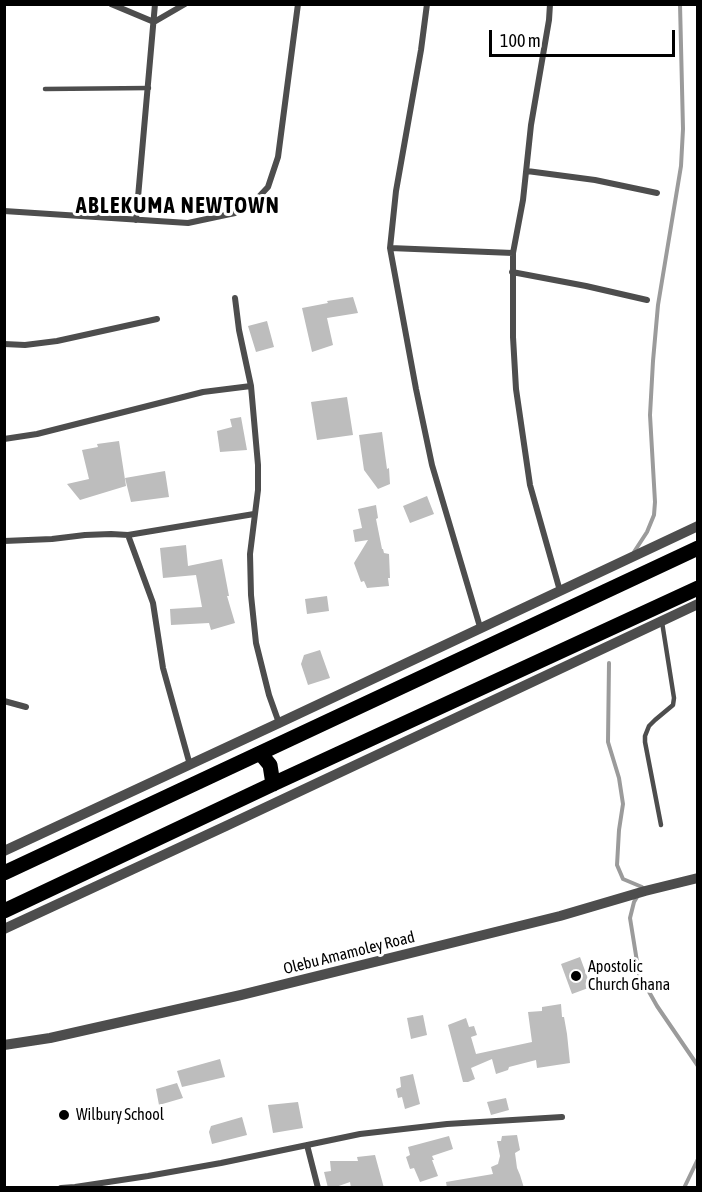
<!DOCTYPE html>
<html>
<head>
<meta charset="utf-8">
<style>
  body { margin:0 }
  #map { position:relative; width:702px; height:1192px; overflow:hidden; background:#fff; font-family:"Asap Condensed",sans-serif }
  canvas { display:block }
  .frame { position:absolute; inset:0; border:6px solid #000; pointer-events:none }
  .scale { position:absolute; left:489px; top:30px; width:186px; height:27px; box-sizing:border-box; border:3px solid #000; border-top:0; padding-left:8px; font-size:18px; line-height:21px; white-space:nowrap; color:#000; -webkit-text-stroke:4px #fff; paint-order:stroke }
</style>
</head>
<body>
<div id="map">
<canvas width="702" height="1192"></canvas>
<div class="frame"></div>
<div class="scale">100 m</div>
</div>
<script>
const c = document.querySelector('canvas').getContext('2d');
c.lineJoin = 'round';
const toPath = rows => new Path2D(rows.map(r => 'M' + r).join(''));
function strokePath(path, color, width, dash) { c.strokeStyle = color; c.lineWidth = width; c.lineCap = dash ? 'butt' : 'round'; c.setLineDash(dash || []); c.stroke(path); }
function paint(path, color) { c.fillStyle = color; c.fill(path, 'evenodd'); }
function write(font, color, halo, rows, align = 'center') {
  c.font = font + ' "Asap Condensed",sans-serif'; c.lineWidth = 6; c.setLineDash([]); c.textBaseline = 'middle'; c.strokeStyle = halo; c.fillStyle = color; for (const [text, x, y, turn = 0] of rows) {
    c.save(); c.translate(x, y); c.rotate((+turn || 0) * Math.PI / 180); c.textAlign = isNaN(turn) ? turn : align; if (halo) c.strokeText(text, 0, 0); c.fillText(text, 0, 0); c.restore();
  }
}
strokePath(toPath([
  [634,552,647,532,654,515,655,502,650,415,653,361,658,305,681,166,683,129,680,4],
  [609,663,608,742,619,778,623,804,619,830,617,865,623,879,642,887,640,890],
  [637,897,634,902,630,918,639,974,657,1006,698,1066],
  [684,1188,698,1159]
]), '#9b9b9b', 4);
paint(toPath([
  [353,297,358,313,327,318,333,345,312,352,302,308,328,303,327,301],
  [267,321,274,347,256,352,248,326],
  [347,397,353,435,317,440,311,402],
  [241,417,247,450,220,452,217,431,232,427,230,419],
  [382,432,387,469,389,468,390,484,378,489,364,470,359,435],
  [119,441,126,486,80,500,67,484,89,479,82,450,98,447,97,444],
  [165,471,169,497,131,502,125,478],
  [427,496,434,514,410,523,403,506],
  [376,505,378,518,376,519,382,549,383,549,384,553,389,554,390,578,388,578,389,586,367,588,364,581,361,582,354,563,368,540,355,542,353,530,362,528,358,509],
  [186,545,188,566,222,559,229,596,227,596,235,623,211,630,209,623,171,625,170,609,202,607,196,575,163,578,160,548],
  [327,596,329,611,307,614,305,599],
  [320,650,330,678,308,685,301,664,304,655],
  [580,957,591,987,572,994,561,964],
  [561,1004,562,1017,564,1017,567,1034,570,1063,537,1068,536,1060,509,1067,508,1070,496,1074,492,1059,471,1068,475,1079,468,1082,463,1082,448,1025,466,1018,469,1027,474,1026,477,1035,471,1037,476,1054,532,1042,528,1012,542,1011,542,1007],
  [423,1015,427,1035,411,1039,407,1018],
  [220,1059,225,1077,182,1087,177,1071],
  [413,1074,420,1104,405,1109,402,1097,398,1098,396,1089,401,1087,400,1077],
  [177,1083,183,1098,159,1105,156,1089],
  [506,1098,509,1110,491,1115,487,1102],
  [298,1102,303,1128,273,1133,268,1105],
  [242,1117,247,1135,212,1144,209,1132,211,1126],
  [517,1135,520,1150,515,1153,517,1168,520,1175,524,1188,447,1188,446,1182,493,1174,491,1167,498,1164,500,1156,497,1141,501,1141,502,1136],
  [449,1136,453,1149,432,1156,434,1160,432,1160,438,1176,420,1182,414,1168,410,1169,406,1157,410,1155,408,1147],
  [375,1155,384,1188,351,1188,350,1182,333,1188,328,1188,324,1172,331,1171,330,1161,358,1161,357,1157]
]), '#bdbdbd');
strokePath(toPath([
  [45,89,149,88],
  [661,825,645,742,645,736,649,726,655,720,673,705,674,698,662,622]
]), '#4d4d4d', 4.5);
strokePath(toPath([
  [111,4,154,22,185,4],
  [427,4,421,50,396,191,390,248,416,389,432,465,480,627],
  [550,4,549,20,531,125,523,200,513,253,513,337,516,389,530,485,560,591],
  [527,171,595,180,657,193],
  [4,211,188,223,235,213,254,202,268,187,278,157,298,4],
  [136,220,155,4],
  [390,248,513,253],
  [512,272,586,286,647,300],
  [235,298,239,330,251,386,258,465,258,490,250,554,251,595,256,643,269,695,279,723],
  [4,344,25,345,57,341,157,319],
  [4,439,37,434,203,392,251,386],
  [128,535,153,603,163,668,190,765],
  [4,541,52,539,85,535,111,534,128,535,254,514],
  [4,701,26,707],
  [307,1145,318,1188],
  [61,1188,75,1187,148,1176,221,1163,360,1134,447,1124,562,1117]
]), '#4d4d4d', 6);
strokePath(toPath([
  [4,851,279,723,698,526],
  [4,929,226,826,698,604],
  [4,1045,50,1038,241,995,560,916,645,891,698,878]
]), '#4d4d4d', 10);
strokePath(toPath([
  [260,753,270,765,273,784],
  [4,873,698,548],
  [4,911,273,784,698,588]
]), '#000', 15);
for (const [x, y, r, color] of [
  [576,976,6,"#000"],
  [64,1115,6,"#000"]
]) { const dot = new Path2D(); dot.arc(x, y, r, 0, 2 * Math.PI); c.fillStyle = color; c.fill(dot); strokePath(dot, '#fff', 2); }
write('16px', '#000', '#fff', [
  ["Olebu Amamoley Road",349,953,-14]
]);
write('16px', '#000', '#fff', [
  ["Apostolic",588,967],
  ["Church Ghana",588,985],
  ["Wilbury School",76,1115]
], 'left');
c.letterSpacing = '1.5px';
write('bold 22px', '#000', '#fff', [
  ["ABLEKUMA NEWTOWN",178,206]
]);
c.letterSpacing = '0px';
</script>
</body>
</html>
